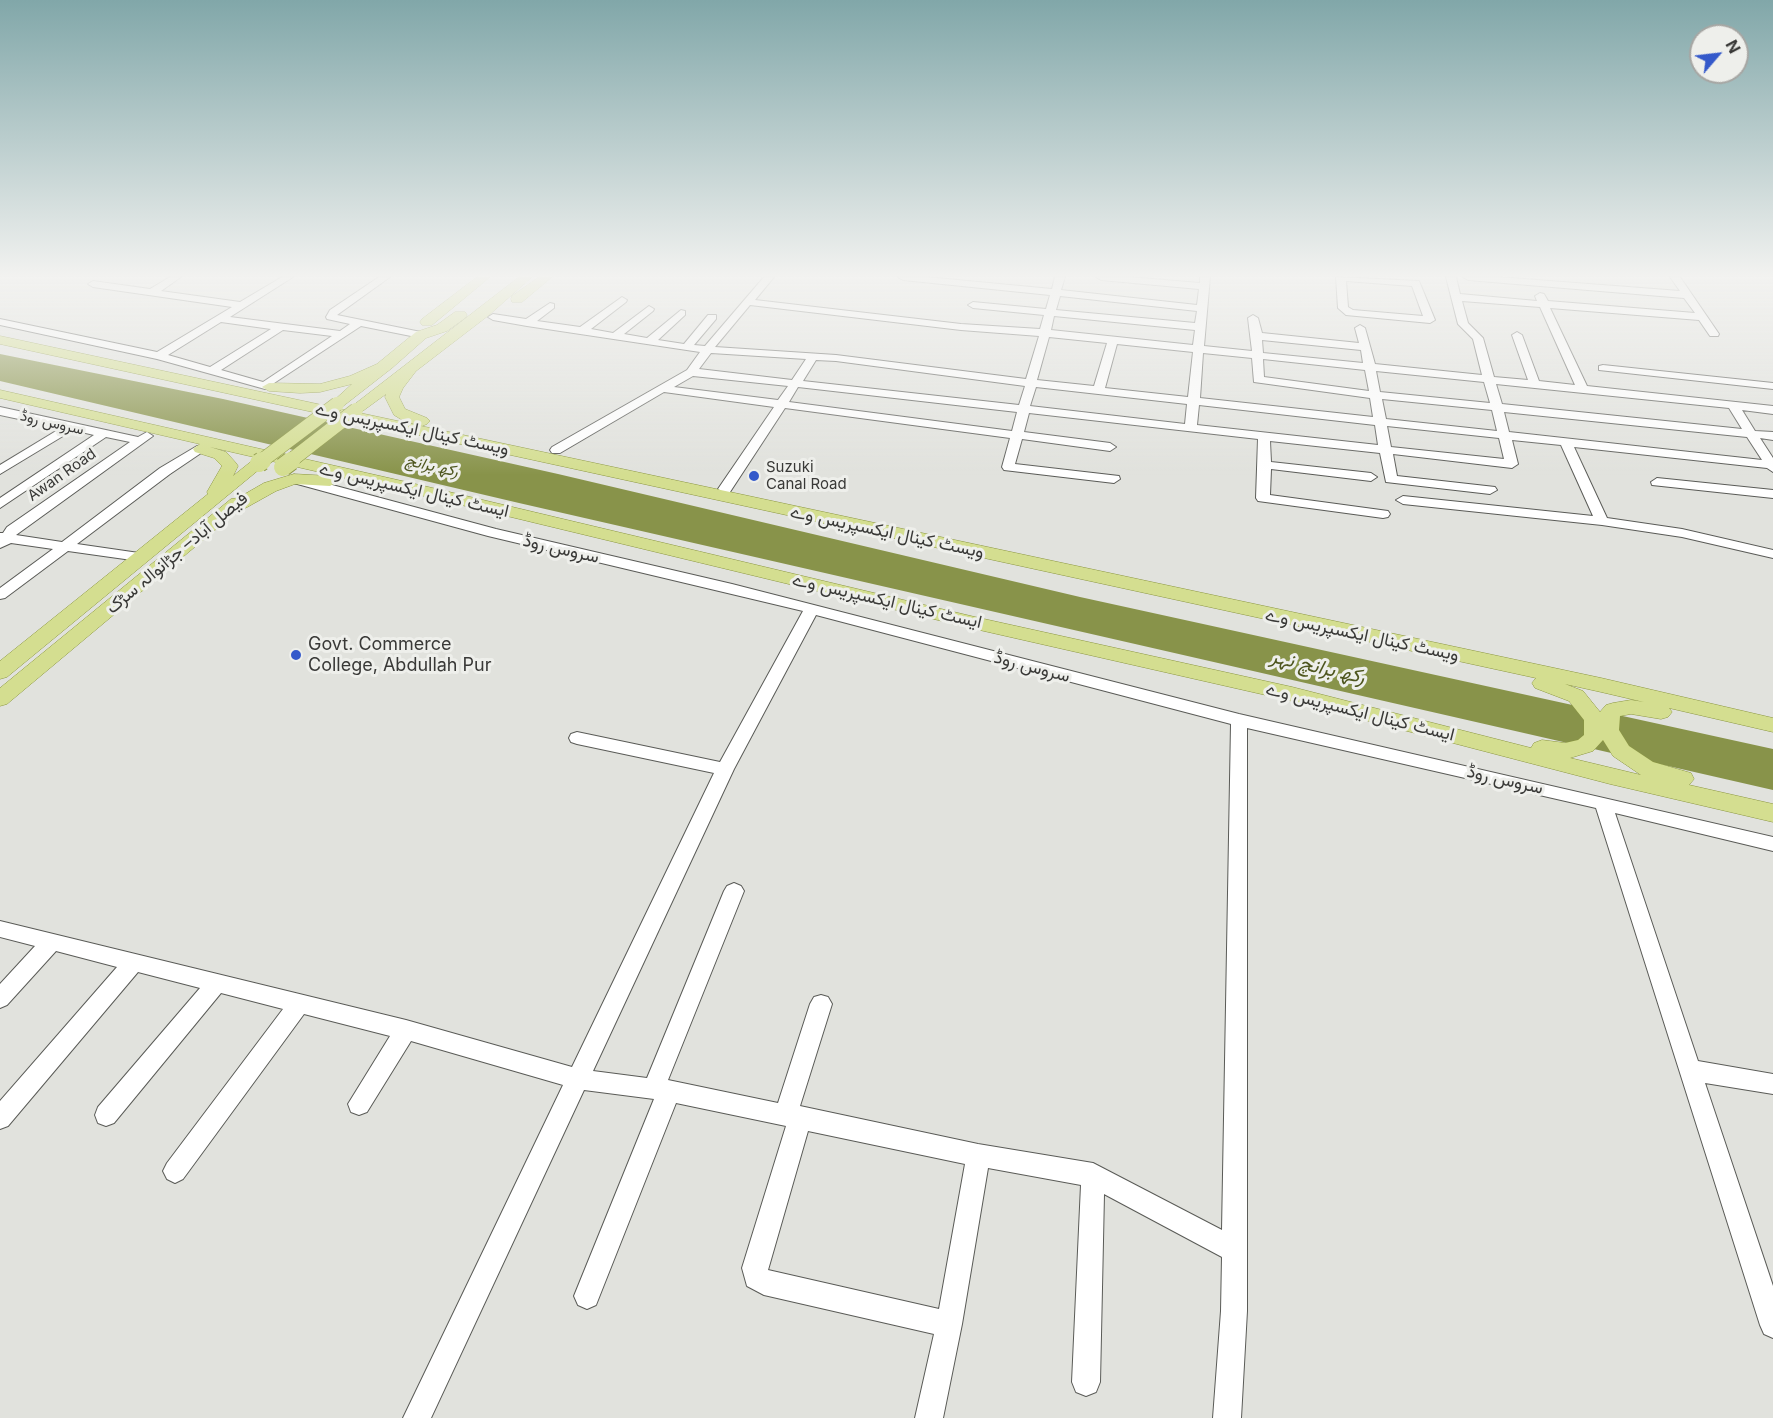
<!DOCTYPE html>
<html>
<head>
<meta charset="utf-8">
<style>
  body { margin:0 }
  #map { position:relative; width:1773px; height:1418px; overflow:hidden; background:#e1e2dd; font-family:Inter,sans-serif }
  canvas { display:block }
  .north { position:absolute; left:1689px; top:24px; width:60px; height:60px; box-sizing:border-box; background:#eeefeb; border:2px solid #a6a6a3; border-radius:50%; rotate:62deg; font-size:16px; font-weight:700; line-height:24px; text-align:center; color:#393937 }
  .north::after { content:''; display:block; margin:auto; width:21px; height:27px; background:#3459ca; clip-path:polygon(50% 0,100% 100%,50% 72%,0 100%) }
</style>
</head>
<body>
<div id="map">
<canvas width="1773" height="1418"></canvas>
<div class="north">N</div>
</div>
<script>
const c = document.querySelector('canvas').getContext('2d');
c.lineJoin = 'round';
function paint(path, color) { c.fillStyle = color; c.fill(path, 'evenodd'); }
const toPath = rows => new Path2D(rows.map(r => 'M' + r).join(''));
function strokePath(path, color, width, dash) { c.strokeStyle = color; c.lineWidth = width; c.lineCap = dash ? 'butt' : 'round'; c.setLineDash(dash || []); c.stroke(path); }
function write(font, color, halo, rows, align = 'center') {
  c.font = font + ' Inter,Vazirmatn,sans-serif'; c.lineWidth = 6; c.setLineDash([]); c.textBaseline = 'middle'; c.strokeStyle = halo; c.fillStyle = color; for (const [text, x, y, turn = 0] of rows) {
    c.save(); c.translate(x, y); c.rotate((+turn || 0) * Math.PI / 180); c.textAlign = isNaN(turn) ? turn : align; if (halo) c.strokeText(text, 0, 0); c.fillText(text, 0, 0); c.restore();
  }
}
paint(toPath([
  [0,354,223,399,558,474,1080,597,1773,749,1773,790,519,503,0,381]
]), '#88934a');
const minor = toPath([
  [170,277,181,277,161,291,240,302,282,277,293,277,230,317,340,331,350,324,327,319,326,317,330,310,379,277,390,277,337,315,421,332,426,335,421,338,361,326,265,389,157,359,0,325,0,319,157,352,232,307,93,287,88,284,93,281,150,289,170,277],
  [221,322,271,329,210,367,168,355,221,322],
  [283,330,332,336,263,382,221,370,283,330],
  [764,277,774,277,755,300,961,324,1040,329,1044,315,973,308,968,305,973,302,1046,309,1050,295,903,280,898,277,926,277,1052,289,1055,277,1065,277,1061,290,1197,305,1199,289,1101,280,1096,277,1129,277,1200,283,1200,277,1210,277,1204,346,1252,351,1248,318,1253,315,1258,318,1262,333,1359,343,1355,328,1360,325,1365,328,1375,364,1482,375,1473,339,1458,324,1446,277,1456,277,1460,294,1537,301,1535,296,1540,293,1544,294,1548,301,1695,313,1684,298,1468,280,1463,277,1498,277,1680,291,1670,277,1680,277,1719,334,1718,336,1710,336,1699,320,1550,308,1587,386,1773,406,1773,414,1742,410,1755,431,1773,432,1773,440,1760,438,1773,458,1773,472,1767,468,1574,447,1607,518,1682,529,1773,550,1773,558,1682,537,1602,525,1403,504,1396,500,1403,496,1593,516,1561,445,1512,440,1518,464,1512,468,1393,454,1397,476,1495,487,1497,490,1490,494,1386,482,1380,453,1270,441,1271,462,1371,473,1377,477,1371,481,1271,469,1270,495,1388,511,1390,514,1388,517,1383,518,1258,501,1256,498,1258,439,1029,413,1024,432,1110,443,1116,447,1110,451,1022,439,1015,464,1119,476,1120,479,1114,483,1004,470,1002,467,1010,438,785,408,730,492,725,493,718,489,774,407,664,392,560,453,552,453,550,450,552,447,687,370,700,352,527,326,493,320,488,317,493,314,526,319,550,303,554,304,554,308,537,321,580,327,622,297,627,300,626,302,591,329,613,333,649,306,654,309,653,311,624,334,647,338,681,310,685,311,685,315,658,340,684,344,708,315,716,315,716,319,694,345,705,346,764,277],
  [1060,296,1197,311,1195,323,1056,310,1060,296],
  [1462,301,1540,307,1575,385,1539,381,1522,335,1517,332,1512,335,1528,380,1494,377,1483,338,1468,323,1462,301],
  [750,305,961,330,1039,336,1026,379,836,355,715,347,750,305],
  [1054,316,1195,330,1193,345,1051,330,1054,316],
  [1049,337,1107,343,1094,386,1037,380,1049,337],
  [1262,340,1361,350,1363,363,1263,353,1262,340],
  [1117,344,1193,352,1188,397,1105,388,1117,344],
  [711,353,806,359,792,380,699,369,711,353],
  [1203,353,1252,358,1254,382,1370,398,1373,417,1200,398,1203,353],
  [1263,359,1365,370,1369,391,1264,377,1263,359],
  [816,360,836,361,1025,386,1019,405,803,381,816,360],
  [1376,371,1484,382,1490,403,1380,392,1376,371],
  [693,376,788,386,778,400,674,387,693,376],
  [1496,384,1729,408,1742,429,1502,404,1496,384],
  [798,387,1017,412,1012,431,789,402,798,387],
  [1036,387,1187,404,1185,424,1030,406,1036,387],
  [1382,399,1492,410,1497,431,1386,419,1382,399],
  [1199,405,1375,425,1378,445,1197,425,1199,405],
  [1504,412,1747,437,1762,460,1509,432,1504,412],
  [1387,426,1499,438,1504,459,1391,447,1387,426],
  [1336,277,1419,281,1435,320,1430,323,1346,315,1338,308,1336,277],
  [1346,281,1412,286,1423,316,1353,310,1348,307,1346,281],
  [1603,365,1773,383,1773,389,1599,370,1599,366,1603,365],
  [0,407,138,437,147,432,153,436,16,535,62,542,160,468,197,446,205,446,207,449,170,474,77,544,139,553,146,557,144,560,139,561,68,551,5,598,0,599,0,588,53,549,11,543,0,548,0,533,3,533,7,527,130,442,106,437,0,508,0,498,94,435,73,430,0,474,0,465,61,428,0,415,0,407],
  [295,475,496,529,732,584,1239,714,1773,837,1773,851,1615,813,1698,1061,1773,1074,1773,1094,1705,1083,1773,1286,1773,1338,1764,1334,1760,1325,1596,808,1247,728,1247,1311,1241,1418,1213,1418,1221,1311,1222,1257,1104,1194,1100,1382,1096,1392,1086,1396,1076,1392,1072,1382,1081,1185,988,1168,962,1324,943,1418,915,1418,934,1334,764,1295,747,1286,742,1268,786,1126,676,1103,596,1305,587,1309,578,1305,574,1296,654,1099,584,1090,431,1418,403,1418,563,1085,411,1041,367,1112,359,1115,351,1112,348,1104,390,1036,304,1014,183,1179,175,1183,167,1179,163,1171,167,1163,283,1009,221,993,114,1123,106,1126,98,1123,95,1115,98,1107,200,988,138,972,8,1126,0,1129,0,1101,117,967,56,951,7,1005,0,1008,0,984,35,946,0,937,0,921,406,1020,572,1067,714,773,577,744,571,742,569,738,571,734,577,732,720,762,803,611,488,536,290,482,289,479,295,475],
  [816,615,1231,724,1222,1230,1093,1163,978,1144,800,1106,832,1004,828,997,821,995,814,997,810,1004,778,1103,668,1080,744,891,741,886,734,883,727,886,724,891,647,1078,593,1071,734,769,816,615],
  [808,1131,965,1164,939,1309,768,1270,808,1131],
  [1657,478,1773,490,1773,498,1652,485,1651,482,1657,478]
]);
const major = toPath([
  [477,277,490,277,432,325,422,325,420,322,422,319,477,277],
  [519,277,532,277,489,315,416,371,403,388,399,397,405,409,427,418,430,421,427,424,422,426,404,421,394,415,385,397,386,394,360,413,1601,678,1773,718,1773,732,1669,708,1672,712,1668,717,1661,719,1631,714,1620,716,1619,730,1629,746,1653,762,1691,773,1694,779,1689,785,1773,804,1773,822,1610,784,1292,701,975,629,424,496,210,447,226,452,236,463,238,466,233,476,253,460,259,458,267,463,7,677,0,679,0,661,208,494,207,492,222,466,214,458,195,452,193,449,200,444,0,398,0,390,424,486,975,617,1292,687,1531,748,1534,743,1542,740,1565,743,1578,740,1584,735,1584,720,1569,701,1535,688,1532,683,1536,678,0,344,0,336,336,408,330,404,352,384,320,392,300,393,269,391,262,387,269,383,320,384,350,376,377,364,416,332,437,325,455,312,465,312,467,315,465,318,447,331,426,338,392,368,342,407,337,408,349,411,351,407,519,277],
  [1565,684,1601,692,1644,702,1631,700,1613,703,1606,705,1600,712,1583,691,1565,684],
  [1603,740,1613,756,1641,775,1570,758,1593,751,1603,740],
  [539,277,552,277,522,302,512,302,511,299,512,296,539,277],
  [294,474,330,476,338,481,330,486,295,484,276,491,233,515,7,704,0,706,0,688,231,499,238,498,264,483,294,474]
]);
strokePath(minor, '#5a5b57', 2);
strokePath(major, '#8b9641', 1);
paint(minor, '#fff');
paint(major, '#d4de90');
const majorBridgeFar1 = toPath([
  [260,462,337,404],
  [289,462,356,410]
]);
const majorBridge = toPath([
  [259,463,262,461],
  [283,467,291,461]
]);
strokePath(majorBridgeFar1, '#8b9641', 15, []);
strokePath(majorBridge, '#8b9641', 20, []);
strokePath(majorBridgeFar1, '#d4de90', 14);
strokePath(majorBridge, '#d4de90', 18);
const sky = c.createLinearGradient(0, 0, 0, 475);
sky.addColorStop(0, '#81a7a9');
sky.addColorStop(0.58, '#f2f2f0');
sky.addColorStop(1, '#f2f2f000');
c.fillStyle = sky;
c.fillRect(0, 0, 1773, 475);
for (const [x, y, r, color] of [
  [754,476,6,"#3459ca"],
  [296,655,6,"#3459ca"]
]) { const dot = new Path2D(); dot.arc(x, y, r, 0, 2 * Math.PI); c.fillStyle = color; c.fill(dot); strokePath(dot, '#eeefeb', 2); }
write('15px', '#393937', '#eeefeb', [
  ["سروس روڈ",52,423,13],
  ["Awan Road",62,475,-35]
]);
write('15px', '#393937', '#eeefeb', [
  ["Suzuki",766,467],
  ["Canal Road",766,484]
], 'left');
write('italic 16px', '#4e561f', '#eeefeb', [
  ["رکھ برانچ",432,466,13]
]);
write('18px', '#393937', '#eeefeb', [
  ["ویسٹ کینال ایکسپریس وے",412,429,12],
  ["ایسٹ کینال ایکسپریس وے",414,490,13],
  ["ویسٹ کینال ایکسپریس وے",887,532,12],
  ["سروس روڈ",561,549,13],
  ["فیصل آباد– جڑانوالہ سڑک",177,553,-40],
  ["ایسٹ کینال ایکسپریس وے",887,601,13],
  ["ویسٹ کینال ایکسپریس وے",1362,635,12],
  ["سروس روڈ",1032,667,15],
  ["ایسٹ کینال ایکسپریس وے",1360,712,14],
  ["سروس روڈ",1505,780,13]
]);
write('18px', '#393937', '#eeefeb', [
  ["Govt. Commerce",308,645],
  ["College, Abdullah Pur",308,666]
], 'left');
write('italic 20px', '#4e561f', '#eeefeb', [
  ["رکھ برانچ نہر",1318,667,13]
]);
</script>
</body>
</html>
